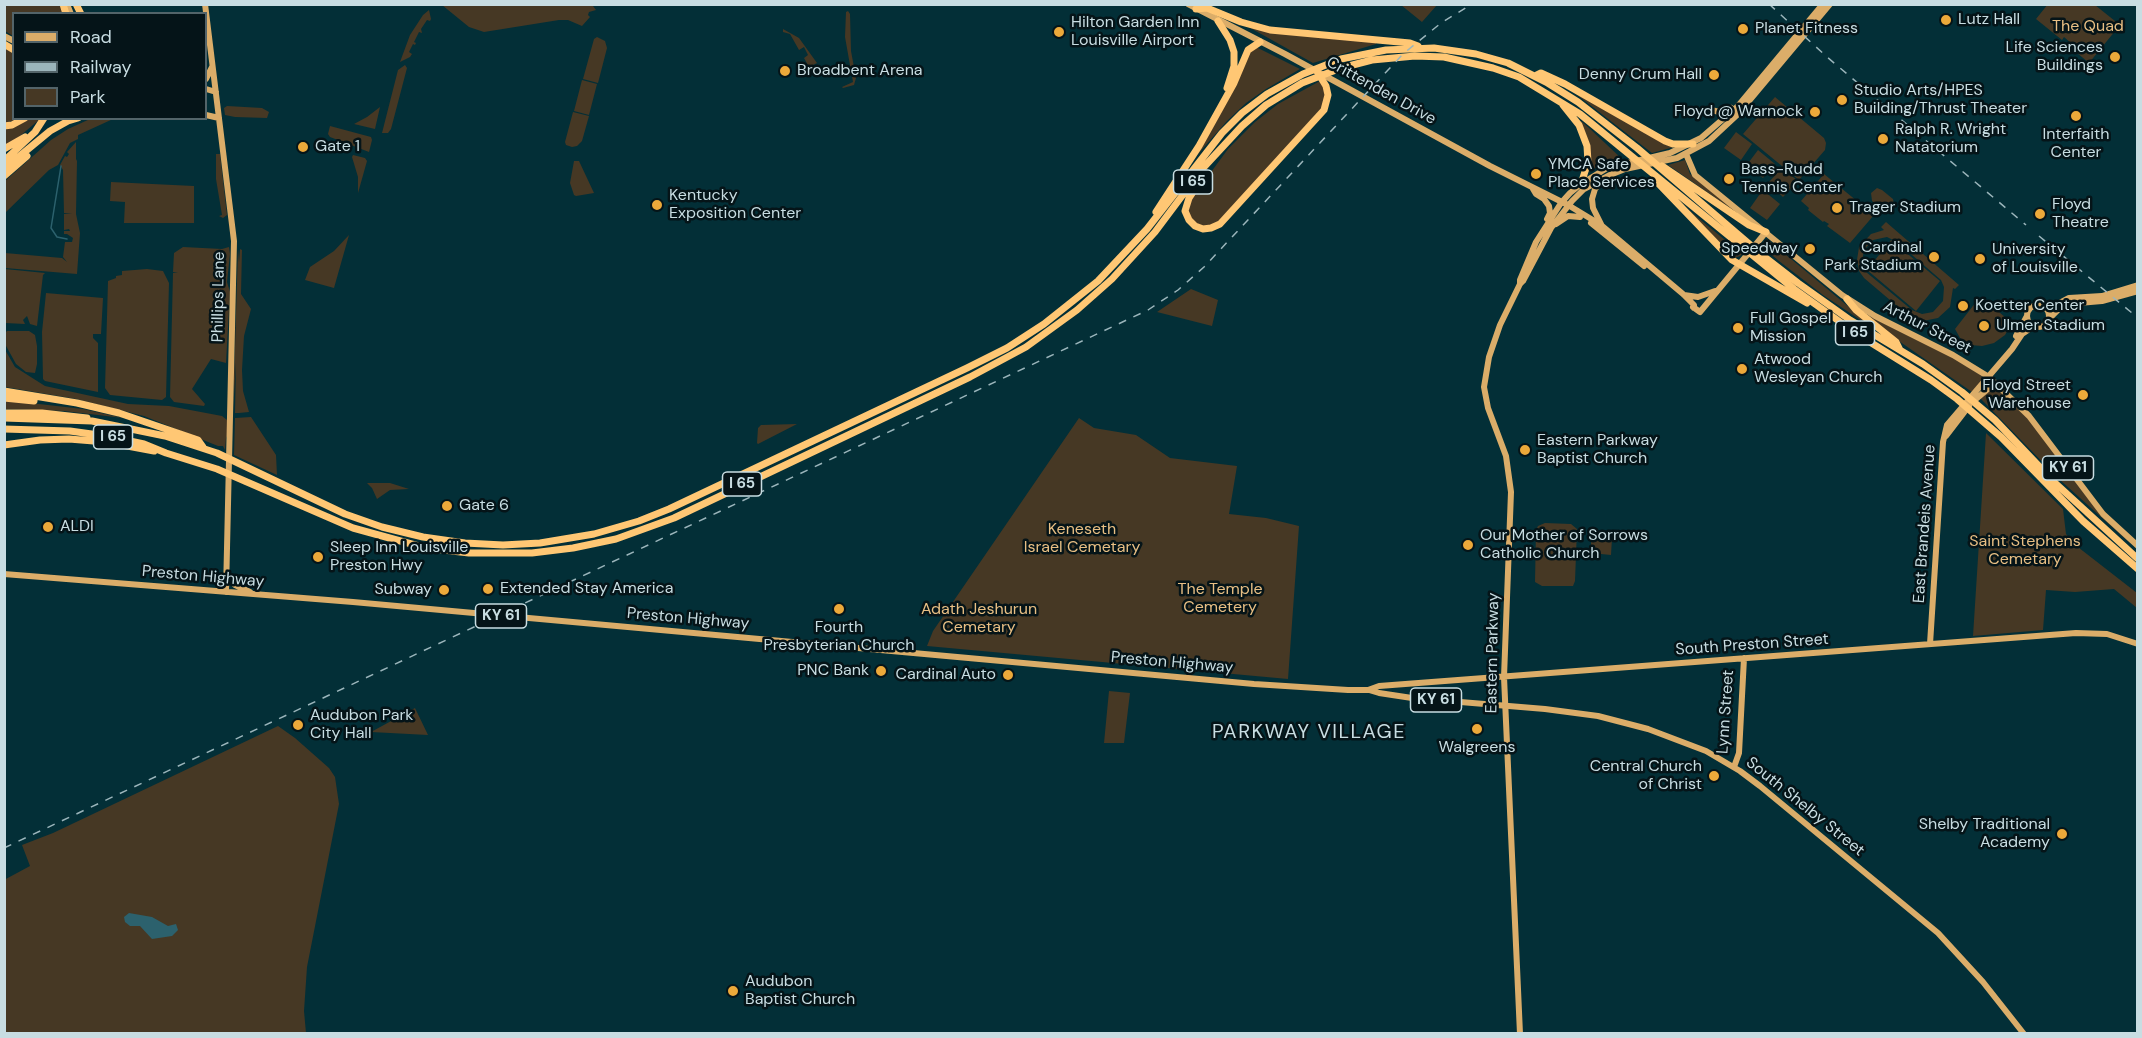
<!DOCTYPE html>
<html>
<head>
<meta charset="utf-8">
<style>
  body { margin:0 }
  #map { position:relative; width:2142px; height:1038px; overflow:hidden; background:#032f37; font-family:"DM Sans",sans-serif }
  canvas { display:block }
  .frame { position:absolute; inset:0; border:6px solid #c8dde2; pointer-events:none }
  .legend { position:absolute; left:12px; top:12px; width:195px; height:108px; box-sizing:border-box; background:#051418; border:2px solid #536469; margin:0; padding:8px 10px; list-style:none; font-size:18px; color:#c8dde2 }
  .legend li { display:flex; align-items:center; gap:12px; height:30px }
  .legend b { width:30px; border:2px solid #536469 }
</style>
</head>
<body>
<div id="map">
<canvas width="2142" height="1038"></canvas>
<div class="frame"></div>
<ul class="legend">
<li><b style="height:8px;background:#dbad69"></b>Road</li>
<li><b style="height:8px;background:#9bb5bb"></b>Railway</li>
<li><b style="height:16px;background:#463824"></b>Park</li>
</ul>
</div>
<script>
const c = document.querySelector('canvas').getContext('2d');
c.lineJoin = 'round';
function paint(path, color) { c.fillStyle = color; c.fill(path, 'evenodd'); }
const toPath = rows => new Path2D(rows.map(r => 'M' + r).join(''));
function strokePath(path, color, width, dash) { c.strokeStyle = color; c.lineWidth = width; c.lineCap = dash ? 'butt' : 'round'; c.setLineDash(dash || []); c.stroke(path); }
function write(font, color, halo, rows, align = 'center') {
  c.font = font + ' "DM Sans",sans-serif'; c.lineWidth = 5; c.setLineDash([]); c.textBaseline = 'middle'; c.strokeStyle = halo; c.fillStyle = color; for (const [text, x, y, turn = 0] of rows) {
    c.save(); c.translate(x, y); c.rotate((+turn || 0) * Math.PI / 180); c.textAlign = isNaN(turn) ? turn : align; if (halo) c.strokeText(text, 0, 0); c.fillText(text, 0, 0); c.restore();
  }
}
paint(toPath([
  [2048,4,2095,5,2120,25,2089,63,2070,47,2072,44,2064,37,2062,40,2036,19],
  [4,5,60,5,64,13,14,14,13,36,5,31],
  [442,5,598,5,593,6,596,10,589,12,588,15,590,17,582,26,568,20,559,20,484,32,469,27],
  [1401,5,1437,5,1422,22],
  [429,10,431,19,430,21,427,20,421,29,422,33,419,32,414,42,416,43,415,45,413,44,409,52,412,54,410,57,400,62,410,35,423,15],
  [848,11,850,14,851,51,856,78,854,85,843,88,842,87,853,82,845,37,846,12],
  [1245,25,1376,43,1376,44,1313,63],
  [783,29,799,38,817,63,809,67,804,58,808,55,804,47,799,50,790,34,783,32],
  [597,37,605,41,607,48,598,83,583,79,594,39],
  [1256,47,1300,69,1266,89,1246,103,1227,121,1198,154,1250,52],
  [5,48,13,53,14,118,20,119,5,123],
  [405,65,407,68,391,129,388,133,382,133,398,70],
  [582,80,597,84,589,115,574,111],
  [1320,81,1325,89,1325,104,1219,222,1208,227,1196,224,1188,214,1189,202,1228,149,1255,122,1278,104],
  [1572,91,1674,147,1652,153],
  [1775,97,1824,138,1826,143,1825,150,1799,180,1743,134],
  [227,106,262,108,269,112,267,118,235,117,225,115,224,108],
  [380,107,375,129,354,124,367,117],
  [573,112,589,116,582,141,577,146,572,147,566,145,565,142],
  [29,119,40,119,20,136,5,146,5,128],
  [90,119,113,119,78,135,78,139,70,143,58,165,49,170,5,213,5,181,51,140,68,129],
  [1581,121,1588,127,1622,159,1605,163,1588,172],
  [330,126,371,137,372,140,369,152,330,137,328,134],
  [1736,132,1752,144,1741,160,1724,148],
  [76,142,76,159,77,161,76,214,80,233,77,274,5,268,5,253,62,258,67,262,63,257,65,242,72,242,73,238,67,234,64,234,64,231,70,231,69,229,64,230,64,214,72,213,64,213,63,170,60,165,65,156,67,157,69,154,67,152],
  [1758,150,1775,164,1763,178,1746,166],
  [216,154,220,154,227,215,223,218,219,216,222,215,216,179],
  [353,155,365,158,367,161,358,193,358,177,352,157],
  [1685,160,1690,174,1739,214,1668,165],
  [574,161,579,161,594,193,576,196,574,195,570,183],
  [1782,168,1798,181,1783,197,1768,183],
  [1824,174,1874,215,1850,243,1827,226,1829,224,1824,221,1823,222,1808,210,1809,208,1801,201],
  [111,182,194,186,194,223,124,223,125,202,110,201],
  [1877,188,1882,190,1893,199,1894,204,1892,209,1883,210,1872,201,1871,193],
  [1762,191,1764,191,1780,204,1767,220,1750,208],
  [1685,207,1742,254,1740,256,1735,258],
  [1886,222,1959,285,1955,289,1953,288,1950,307,1938,318,1923,321,1910,317,1864,278,1859,271,1857,260,1859,247,1871,234,1884,230,1881,227],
  [1887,237,1897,242,1941,280,1944,287,1943,301,1933,312,1922,314,1912,310,1866,272,1862,262,1864,250,1873,240],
  [349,235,334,288,305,280,310,267,334,251],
  [1767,239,1873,327,1874,329,1823,295,1779,261,1761,246],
  [1891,240,1940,281,1916,311,1867,270],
  [183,247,222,249,229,247,230,254,227,282,230,292,226,363,211,359,192,389,205,404,204,406,174,402,170,397,173,273,178,272,173,272,174,253],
  [238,249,239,262,240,249,242,250,241,294,251,309,244,336,242,370,243,391,249,412,239,413,235,413,236,362,233,412],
  [5,269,45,273,43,275,37,326,30,324,27,316,23,320,25,324,5,323],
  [147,269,163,271,169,283,166,397,162,400,110,395,105,388,108,281,116,278,116,276,122,275,122,271],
  [1191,289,1218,300,1212,326,1157,312],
  [46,293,103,298,101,334,93,334,93,338,98,343,98,392,45,381,43,379,42,332],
  [1986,301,2012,323,2005,335,1994,343,1982,346,1970,345,1960,338,1955,329,1976,302],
  [1859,311,1944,352,1982,376,1983,379,1972,392,1886,332],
  [7,331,29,331,35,335,37,346,37,364,35,373,26,372,16,364,5,344,5,333],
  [4,348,15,367,45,386,128,404,169,406,222,416,227,420,228,434,226,438,225,450,223,446,218,446,144,416,76,399,5,387],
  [1991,390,1998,390,2022,411,2131,544,2059,479,1980,398],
  [4,400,83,409,123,418,64,411,5,409],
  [251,417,276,455,277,475,234,455,235,418],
  [1079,418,1094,428,1136,435,1170,458,1237,466,1229,514,1266,518,1299,526,1288,679,927,646,933,631],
  [797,424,758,444,757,443,758,428,761,425],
  [1986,433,2063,509,2066,534,2074,544,2137,593,2137,608,2114,589,2075,592,2046,590,2043,630,1973,636],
  [367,483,390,483,409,489,390,490,377,499,372,488],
  [1545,523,1571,524,1577,529,1575,581,1573,586,1542,586,1535,582,1536,530,1538,526],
  [1591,537,1612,538,1611,555,1591,553],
  [1109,691,1130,693,1124,743,1104,743],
  [415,708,428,735,371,732],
  [278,726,295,738,329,768,335,777,339,804,307,967,304,1011,306,1033,5,1033,4,880,30,866,22,845,53,833]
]), '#463824');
paint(toPath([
  [129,913,152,917,168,926,176,924,178,930,172,936,152,939,140,926,130,926,125,922,124,917]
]), '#2c616d');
strokePath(toPath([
  [61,166,51,228,57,237,67,239]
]), '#2c616d', 1.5);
strokePath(toPath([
  [67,4,71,14],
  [205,4,234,241,226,592],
  [1188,4,1285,54,1490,166,1568,205,1601,225,1683,294,1694,305,1694,308],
  [4,36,14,41],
  [206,79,212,67],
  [206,89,216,92],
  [1711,110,1724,113,1731,108],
  [206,115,219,118],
  [1686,154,1695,175,1842,295,1875,316,1953,355,1989,377,2029,416,2103,514,2138,546],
  [1533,189,1536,194,1544,199,1549,206,1550,213,1547,219],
  [1591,223,1644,266],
  [1556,224,1568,216,1580,217],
  [1601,224,1593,208,1592,199,1595,189,1603,181],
  [1520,284,1520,280,1536,242,1561,203,1570,193,1581,184,1607,168,1670,153,1701,138,1738,106,1823,4],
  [1684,295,1698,297,1715,291],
  '2027 316a11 11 0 1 1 22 0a11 11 0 1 1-22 0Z',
  [1693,307,1700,312,1766,232],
  [2044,307,2054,306,2069,298,2102,296,2138,285],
  [2049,319,2061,307,2067,304,2102,301,2138,291],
  [2016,336,2027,316],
  [1976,399,1989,388,2000,388],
  [1946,436,1969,406],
  [227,573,235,585,250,592],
  [4,574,353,602,1254,684,1348,690,1368,690,1379,686,2076,633,2107,634,2138,644],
  [1930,644,1943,442,1947,425,2012,349,2022,334,2034,326],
  [1369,690,1379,693,1412,698,1545,709,1598,716,1648,729,1706,751,1740,771,1760,786,1938,933,1983,982,2024,1034],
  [1734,767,1739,753,1744,658],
  [1520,1034,1504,677,1511,492,1506,456,1488,408,1484,387,1489,357,1500,325,1520,284,1523,281,1551,228,1572,201,1584,189,1610,175,1625,169,1677,158,1709,141,1738,114,1830,4]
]), '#dbad69', 6);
strokePath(toPath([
  [63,4,66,14],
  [76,4,81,14],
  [1196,9,1207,8,1241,22,1270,30,1410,43,1418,46],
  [1218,21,1230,40,1234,52,1234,66,1227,88],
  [4,44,14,50],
  [1535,76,1541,73,1565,84,1665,141,1673,144,1693,144],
  [1563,105,1579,125,1587,146,1588,162,1581,184],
  [4,126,12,125,25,118],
  [4,149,25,137],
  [4,161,35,132,44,118],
  [1662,166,1749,225,1766,232],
  [4,169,50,131,68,121,78,118],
  [4,176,27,156],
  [1202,178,1189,198,1185,211,1189,220,1195,226,1203,229,1211,228,1220,224,1324,110,1328,95,1326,86,1318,73],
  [1657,182,1732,260,1807,303],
  [1156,212,1199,146,1234,83,1248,50,1260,42],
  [1847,299,1856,310,1896,342,1900,350],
  [4,391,77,403,119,413,198,440,203,447],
  [4,398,34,401],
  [4,413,42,413,87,418],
  [4,418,92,421,165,436,217,453,345,514,382,527,423,537,465,543,503,545,540,543,594,534,639,521,669,509,967,368,1007,348,1044,324,1098,281,1147,229,1222,133,1242,113,1267,94,1303,74,1341,59,1386,50,1434,48,1476,54,1508,63,1546,82,1578,102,1637,148,1762,255,1798,283,1850,320,1923,364,1962,392,1995,420,2054,482,2138,559],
  [4,429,70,431,106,436,144,444,166,453,217,469,353,528,426,548,469,553,532,553,573,548,616,539,674,518,970,377,1026,347,1077,310,1112,279,1155,232,1203,168,1242,126,1266,105,1302,83,1341,68,1372,60,1415,56,1444,57,1493,68,1519,77,1580,114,1794,289,1857,334,1931,380,1957,399,2001,437,2083,521,2138,569],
  [4,445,40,440,69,439,106,442,154,451]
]), '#ffc774', 7);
strokePath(toPath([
  [1769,4,1827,57,2026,225],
  [2039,236,2138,318],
  [4,848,1148,310,1178,290,1204,267,1403,54,1441,23,1472,4]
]), '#9bb5bb', 1.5, [8, 8]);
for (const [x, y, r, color] of [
  [1946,20,6,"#eca93a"],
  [1743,29,6,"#eca93a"],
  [1059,32,6,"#eca93a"],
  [2115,57,6,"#eca93a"],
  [785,71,6,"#eca93a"],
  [1714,75,6,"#eca93a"],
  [1842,100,6,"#eca93a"],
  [1815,112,6,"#eca93a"],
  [2076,116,6,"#eca93a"],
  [1883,139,6,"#eca93a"],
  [303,147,6,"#eca93a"],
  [1536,174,6,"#eca93a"],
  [1729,179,6,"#eca93a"],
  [657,205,6,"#eca93a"],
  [1837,208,6,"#eca93a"],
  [2040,214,6,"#eca93a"],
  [1810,249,6,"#eca93a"],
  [1934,257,6,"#eca93a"],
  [1980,259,6,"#eca93a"],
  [1963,306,6,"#eca93a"],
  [1984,326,6,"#eca93a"],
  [1738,328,6,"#eca93a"],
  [1742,369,6,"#eca93a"],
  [2083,395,6,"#eca93a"],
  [1525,450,6,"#eca93a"],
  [447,506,6,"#eca93a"],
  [48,527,6,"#eca93a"],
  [1468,545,6,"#eca93a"],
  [318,557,6,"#eca93a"],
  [488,589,6,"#eca93a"],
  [444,590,6,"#eca93a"],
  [839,609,6,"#eca93a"],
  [881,671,6,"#eca93a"],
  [1008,675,6,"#eca93a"],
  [298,725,6,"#eca93a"],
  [1477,729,6,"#eca93a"],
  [1714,776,6,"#eca93a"],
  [2062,834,6,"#eca93a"],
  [733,991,6,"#eca93a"]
]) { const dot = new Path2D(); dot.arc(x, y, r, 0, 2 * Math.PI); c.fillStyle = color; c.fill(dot); strokePath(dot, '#051418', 2); }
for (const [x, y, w] of [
  [1193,182,39],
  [1855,333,39],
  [113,437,39],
  [2068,468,51],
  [742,484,39],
  [501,616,51],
  [1436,700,51]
]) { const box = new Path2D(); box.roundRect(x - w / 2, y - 12, w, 24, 4.5); c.fillStyle = '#051418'; c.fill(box); strokePath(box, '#c8dde2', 1.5); }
write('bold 15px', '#c8dde2', null, [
  ["I 65",1193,182],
  ["I 65",1855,333],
  ["I 65",113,437],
  ["KY 61",2068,468],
  ["I 65",742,484],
  ["KY 61",501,616],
  ["KY 61",1436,700]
]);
write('16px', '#c8dde2', '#051418', [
  ["Lutz Hall",1958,20],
  ["Hilton Garden Inn",1071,23],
  ["Louisville Airport",1071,41],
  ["Planet Fitness",1755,29],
  ["Life Sciences",2103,48,"right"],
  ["Buildings",2103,66,"right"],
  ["Broadbent Arena",797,71],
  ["Denny Crum Hall",1702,75,"right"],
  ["Studio Arts/HPES",1854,91],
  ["Building/Thrust Theater",1854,109],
  ["Floyd @ Warnock",1803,112,"right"],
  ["Ralph R. Wright",1895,130],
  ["Natatorium",1895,148],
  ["Interfaith",2076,135,"center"],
  ["Center",2076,153,"center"],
  ["Gate 1",315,147],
  ["YMCA Safe",1548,165],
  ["Place Services",1548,183],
  ["Bass-Rudd",1741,170],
  ["Tennis Center",1741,188],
  ["Kentucky",669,196],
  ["Exposition Center",669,214],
  ["Floyd",2052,205],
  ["Theatre",2052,223],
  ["Trager Stadium",1849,208],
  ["Cardinal",1922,248,"right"],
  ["Park Stadium",1922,266,"right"],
  ["Speedway",1798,249,"right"],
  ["University",1992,250],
  ["of Louisville",1992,268],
  ["Koetter Center",1975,306],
  ["Full Gospel",1750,319],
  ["Mission",1750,337],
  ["Ulmer Stadium",1996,326],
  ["Atwood",1754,360],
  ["Wesleyan Church",1754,378],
  ["Floyd Street",2071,386,"right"],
  ["Warehouse",2071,404,"right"],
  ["Eastern Parkway",1537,441],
  ["Baptist Church",1537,459],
  ["Gate 6",459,506],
  ["ALDI",60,527],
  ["Our Mother of Sorrows",1480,536],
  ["Catholic Church",1480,554],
  ["Sleep Inn Louisville",330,548],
  ["Preston Hwy",330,566],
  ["Extended Stay America",500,589],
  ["Subway",432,590,"right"],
  ["Fourth",839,628,"center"],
  ["Presbyterian Church",839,646,"center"],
  ["PNC Bank",869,671,"right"],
  ["Cardinal Auto",996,675,"right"],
  ["Audubon Park",310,716],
  ["City Hall",310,734],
  ["Walgreens",1477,748,"center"],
  ["Central Church",1702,767,"right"],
  ["of Christ",1702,785,"right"],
  ["Shelby Traditional",2050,825,"right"],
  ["Academy",2050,843,"right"],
  ["Audubon",745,982],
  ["Baptist Church",745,1000]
], 'left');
write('16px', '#e8bf84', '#051418', [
  ["The Quad",2088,27],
  ["Keneseth",1082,530],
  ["Israel Cemetary",1082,548],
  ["Saint Stephens",2025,542],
  ["Cemetary",2025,560],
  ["The Temple",1220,590],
  ["Cemetery",1220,608],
  ["Adath Jeshurun",979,610],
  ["Cemetary",979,628]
]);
write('16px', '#c8dde2', '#051418', [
  ["Crittenden Drive",1381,91,29],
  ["Phillips Lane",219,297,-89],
  ["Arthur Street",1927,328,27],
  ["East Brandeis Avenue",1925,524,-86],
  ["Preston Highway",203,577,5],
  ["Preston Highway",688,619,5],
  ["South Preston Street",1752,645,-4],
  ["Eastern Parkway",1493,653,-89],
  ["Preston Highway",1172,663,5],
  ["Lynn Street",1726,712,-86],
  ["South Shelby Street",1805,807,39]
]);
c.letterSpacing = '1.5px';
write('20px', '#c8dde2', '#051418', [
  ["PARKWAY VILLAGE",1309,733]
]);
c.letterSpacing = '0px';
</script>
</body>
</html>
